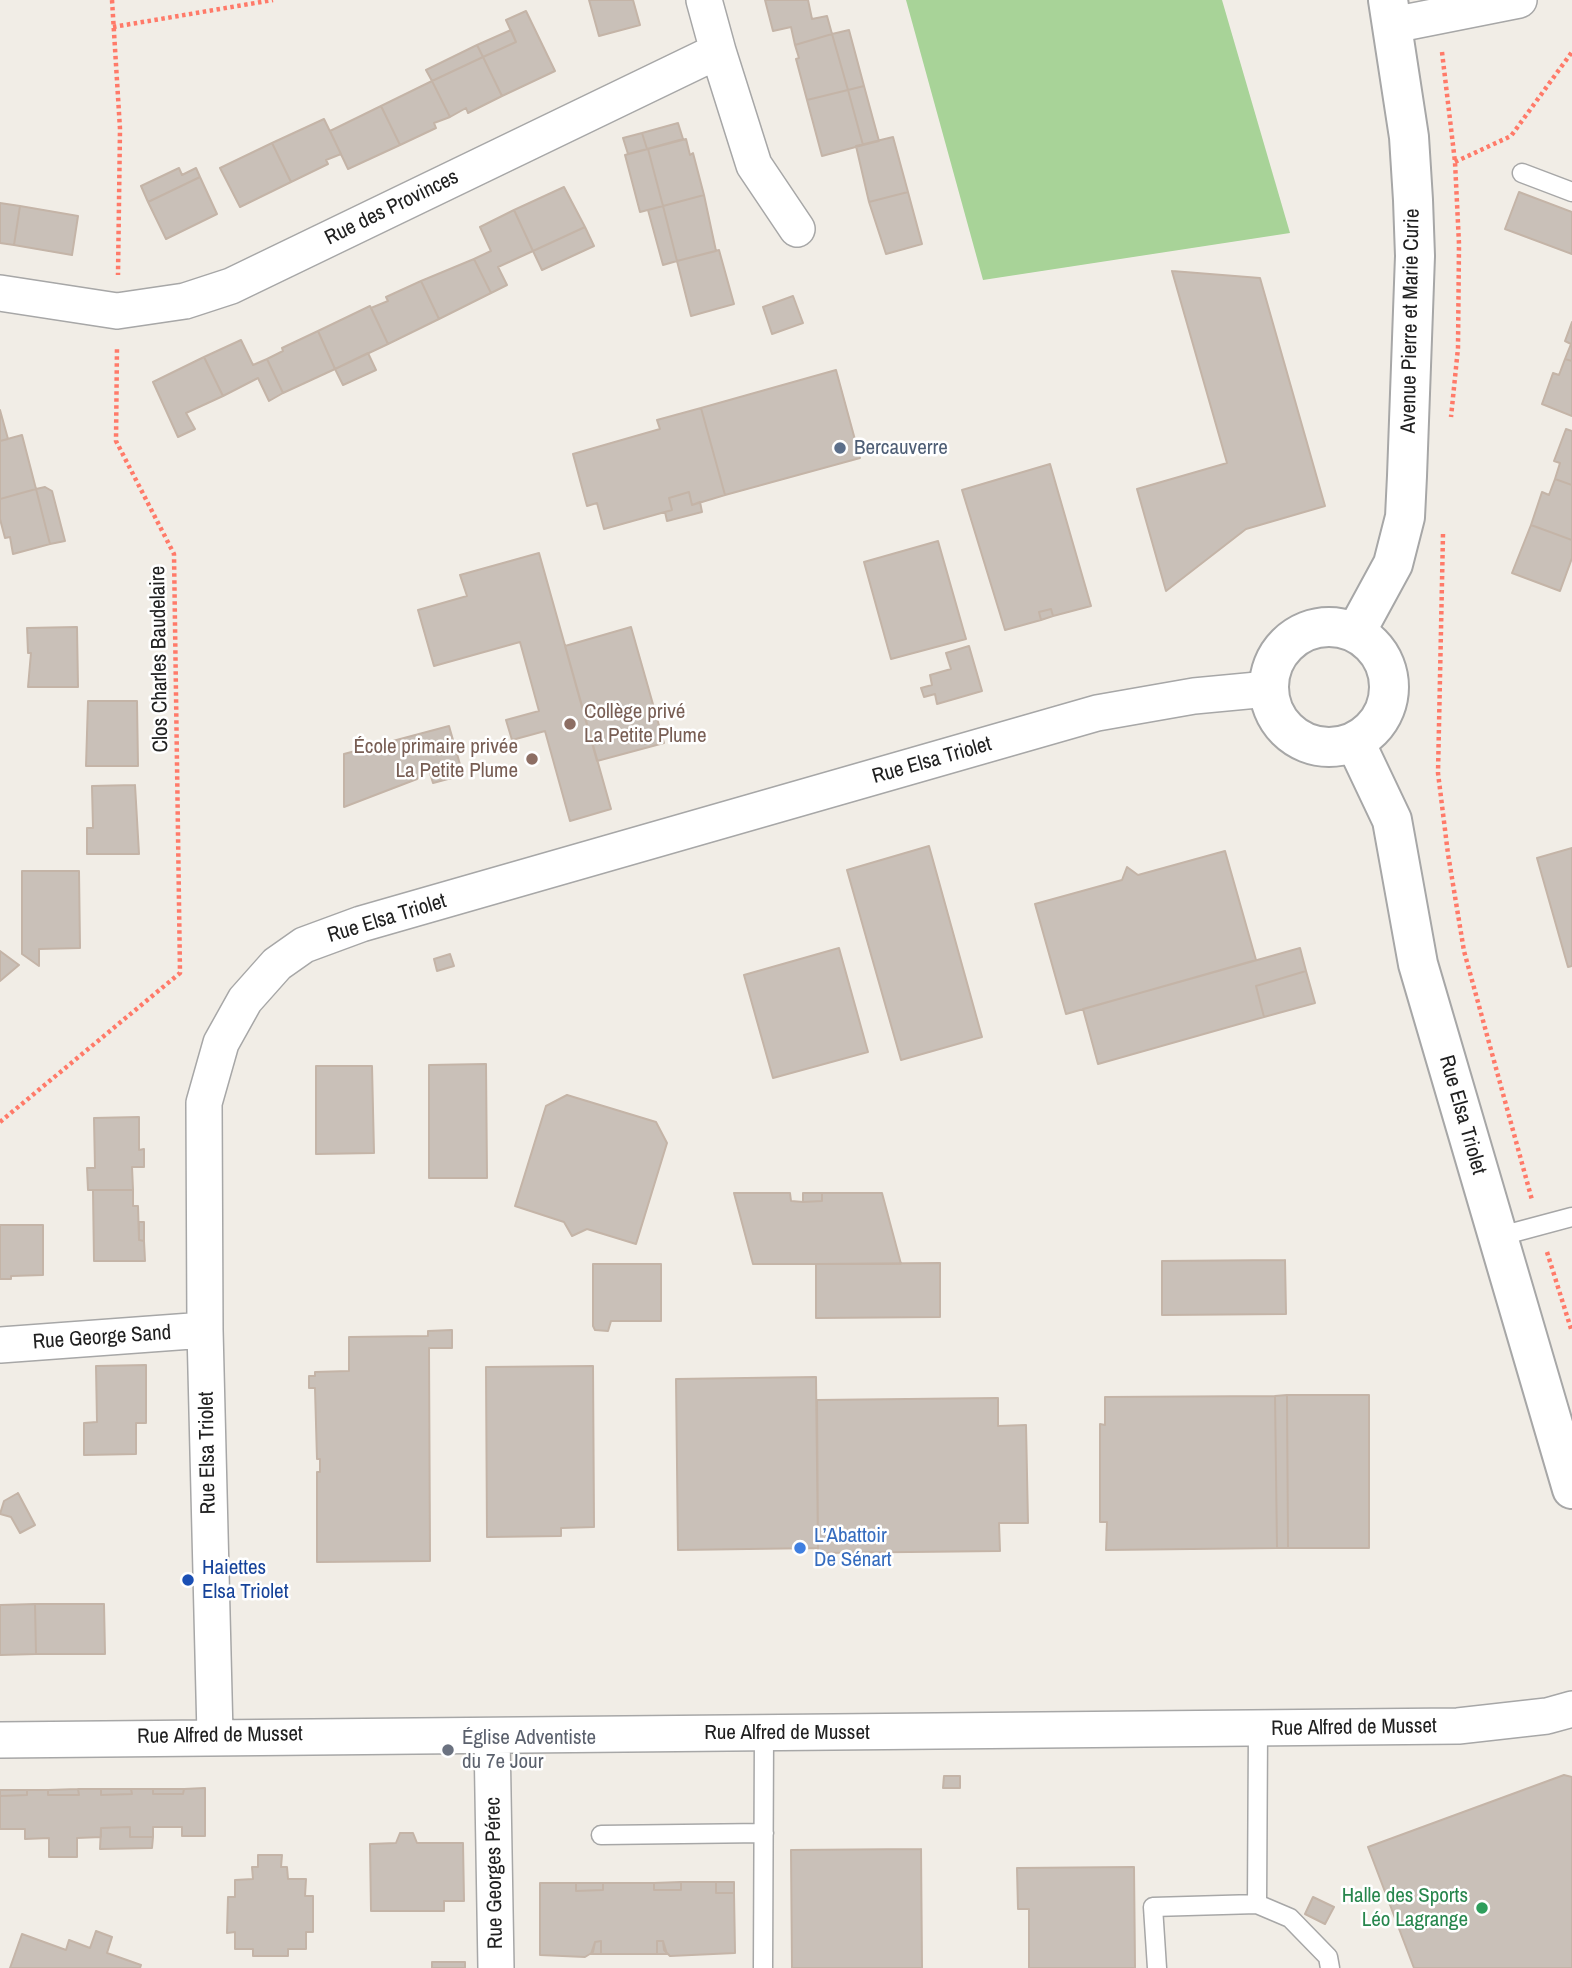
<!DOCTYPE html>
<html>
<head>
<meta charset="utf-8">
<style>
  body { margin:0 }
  canvas { display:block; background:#f1ede6 }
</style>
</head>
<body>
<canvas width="1572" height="1968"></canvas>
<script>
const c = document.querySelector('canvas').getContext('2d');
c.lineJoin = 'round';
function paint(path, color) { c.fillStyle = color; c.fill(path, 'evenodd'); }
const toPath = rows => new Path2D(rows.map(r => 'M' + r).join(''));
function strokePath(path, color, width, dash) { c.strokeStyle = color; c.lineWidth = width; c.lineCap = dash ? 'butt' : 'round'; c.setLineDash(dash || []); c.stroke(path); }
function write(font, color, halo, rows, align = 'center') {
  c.font = font + ' "Archivo Narrow",sans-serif'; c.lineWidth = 5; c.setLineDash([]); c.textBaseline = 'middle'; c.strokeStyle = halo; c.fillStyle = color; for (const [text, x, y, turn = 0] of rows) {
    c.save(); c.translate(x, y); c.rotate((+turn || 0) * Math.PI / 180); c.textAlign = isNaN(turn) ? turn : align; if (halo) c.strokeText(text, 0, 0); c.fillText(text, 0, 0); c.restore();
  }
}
paint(toPath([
  [906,0,1222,0,1290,233,983,280]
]), '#a8d398');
const building = toPath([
  [589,0,633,0,640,25,599,36,589,0],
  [765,0,808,0,812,19,827,16,832,34,795,45,791,27,773,31,765,0],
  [526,11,555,71,502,96,483,57,516,42,506,20,526,11],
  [511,30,516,42,483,57,477,45,511,30],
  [849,30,864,86,848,90,832,34,849,30],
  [832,34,848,90,807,100,796,59,799,58,795,45,832,34],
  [477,45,483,57,432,81,426,70,477,45],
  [483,57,502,96,468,113,466,108,450,117,432,81,483,57],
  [432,81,450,117,434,123,436,128,400,145,381,106,432,81],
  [864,86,879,141,863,145,848,90,864,86],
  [848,90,863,145,822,156,807,100,848,90],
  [381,106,400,145,348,169,330,131,381,106],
  [324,119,341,154,326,160,328,164,291,182,272,143,324,119],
  [678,123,683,139,647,149,642,133,678,123],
  [642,133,647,149,628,154,623,138,642,133],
  [893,137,908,192,869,202,856,146,893,137],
  [686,139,690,155,693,153,704,195,663,206,648,149,686,139],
  [272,143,291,182,240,207,220,168,272,143],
  [648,149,663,206,640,212,625,155,648,149],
  [179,168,182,175,196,168,200,177,148,202,141,186,179,168],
  [200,177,217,214,166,239,148,202,200,177],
  [564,187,585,227,533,251,514,210,564,187],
  [908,192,922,244,886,254,869,202,908,192],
  [1519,192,1572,212,1572,254,1505,229,1519,192],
  [704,195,716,251,677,261,663,206,704,195],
  [0,203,20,206,14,245,0,243,0,203],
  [20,206,78,216,72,255,14,245,20,206],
  [663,206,677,261,663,265,648,210,663,206],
  [514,210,533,251,498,267,507,285,491,293,474,259,491,251,480,227,514,210],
  [585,227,594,246,542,270,533,251,585,227],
  [719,250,734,304,691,316,677,261,719,250],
  [474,259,491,293,439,319,421,281,474,259],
  [1172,271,1260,278,1325,506,1246,529,1166,591,1137,489,1227,463,1172,271],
  [421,281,439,319,388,344,371,308,388,301,386,297,421,281],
  [793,296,803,323,772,334,763,307,793,296],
  [370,306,388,344,335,369,318,331,370,306],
  [1572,322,1572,361,1565,359,1571,344,1565,341,1572,322],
  [318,331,335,369,283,393,267,359,283,351,282,348,318,331],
  [241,340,253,365,267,359,283,393,269,401,258,378,223,396,204,357,241,340],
  [368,353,376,370,343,385,335,369,368,353],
  [204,357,223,396,186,413,195,429,178,437,153,382,204,357],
  [1565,359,1572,361,1572,416,1542,404,1553,373,1559,375,1565,359],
  [836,370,860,458,725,495,701,408,836,370],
  [701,408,725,495,692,505,689,492,669,498,672,510,604,529,597,503,587,506,573,454,660,429,657,420,701,408],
  [0,410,8,439,0,441,0,410],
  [1566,429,1572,431,1572,485,1555,479,1560,463,1554,461,1566,429],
  [22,435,36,489,0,499,0,441,22,435],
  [1050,464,1091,606,1053,616,1051,609,1039,612,1041,620,1005,630,962,490,1050,464],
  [1555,479,1572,485,1572,540,1531,525,1542,492,1549,495,1555,479],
  [45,487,52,491,65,541,50,544,36,489,45,487],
  [36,489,50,544,13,554,10,537,5,538,0,519,0,499,36,489],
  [689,492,692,505,700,502,702,512,667,521,665,512,672,510,669,498,689,492],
  [1531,525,1572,540,1572,558,1560,591,1512,573,1531,525],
  [938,541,966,639,891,659,864,562,938,541],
  [539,553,611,809,570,821,545,731,512,740,506,720,539,711,520,642,434,666,418,610,467,596,460,575,539,553],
  [1051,609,1053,616,1041,620,1039,612,1051,609],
  [77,627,78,687,28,687,31,653,28,653,27,628,77,627],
  [631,627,664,743,597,761,565,646,631,627],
  [969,646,982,691,937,704,935,694,924,697,921,688,932,685,930,675,951,669,946,653,969,646],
  [88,701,137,701,138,766,86,766,88,701],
  [449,726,463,775,433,783,429,770,422,772,417,779,344,807,344,754,449,726],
  [135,785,139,854,87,854,87,828,93,828,92,786,135,785],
  [929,846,982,1037,901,1060,847,870,929,846],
  [1572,848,1572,966,1568,967,1537,858,1572,848],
  [1225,851,1256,960,1066,1014,1035,904,1122,880,1127,867,1138,875,1225,851],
  [22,871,79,871,80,948,39,949,39,966,22,954,22,871],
  [839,948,868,1052,773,1078,744,975,839,948],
  [1300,948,1306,971,1256,986,1264,1017,1098,1064,1083,1009,1300,948],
  [0,951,19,965,0,981,0,951],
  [450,954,454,966,437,971,434,959,450,954],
  [1306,971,1315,1003,1264,1017,1256,986,1306,971],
  [486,1064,487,1178,429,1178,429,1065,486,1064],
  [316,1066,372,1066,374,1153,316,1154,316,1066],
  [567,1095,656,1122,667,1143,636,1244,587,1229,572,1236,564,1222,515,1206,546,1106,567,1095],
  [139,1117,139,1150,144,1149,144,1167,132,1167,133,1190,88,1190,87,1168,95,1168,94,1118,139,1117],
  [93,1190,133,1190,133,1206,138,1206,139,1240,144,1241,145,1261,94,1261,93,1190],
  [734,1193,790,1193,791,1201,803,1202,822,1201,822,1193,882,1193,901,1264,753,1264,734,1193],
  [803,1193,822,1193,822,1201,803,1202,803,1193],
  [139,1222,144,1222,144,1241,139,1240,139,1222],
  [0,1225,43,1225,43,1275,11,1276,11,1279,0,1279,0,1225],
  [1285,1260,1286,1314,1162,1315,1162,1261,1285,1260],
  [940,1263,940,1317,816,1318,816,1264,940,1263],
  [593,1264,661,1264,661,1321,611,1321,608,1331,595,1330,593,1326,593,1264],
  [452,1330,452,1348,429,1348,430,1561,317,1562,317,1472,320,1472,320,1459,317,1459,315,1388,309,1388,309,1376,315,1376,315,1372,349,1371,349,1337,428,1336,428,1331,452,1330],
  [146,1365,146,1423,136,1423,136,1454,84,1455,84,1423,97,1422,96,1366,146,1365],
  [593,1366,594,1527,561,1528,561,1536,487,1537,486,1367,593,1366],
  [816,1377,818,1548,678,1550,676,1379,816,1377],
  [1287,1395,1369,1395,1369,1548,1288,1548,1287,1395],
  [1287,1395,1288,1548,1277,1548,1275,1396,1287,1395],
  [1275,1396,1277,1548,1106,1550,1107,1522,1100,1522,1100,1424,1105,1425,1105,1397,1275,1396],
  [998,1398,998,1426,1026,1425,1028,1523,999,1523,1000,1551,818,1553,817,1400,998,1398],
  [18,1493,35,1525,20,1533,11,1517,0,1514,4,1501,18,1493],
  [35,1604,104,1604,105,1654,36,1654,35,1604],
  [35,1604,36,1654,0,1655,0,1605,35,1604],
  [1564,1775,1572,1777,1572,1968,1414,1968,1368,1847,1564,1775],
  [944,1776,960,1776,960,1788,943,1788,944,1776],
  [205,1788,205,1836,182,1836,182,1827,153,1827,153,1837,130,1837,130,1827,101,1828,101,1837,77,1838,77,1857,49,1857,49,1838,25,1839,25,1829,0,1829,0,1796,27,1795,27,1790,48,1790,48,1795,79,1795,78,1789,101,1789,101,1795,132,1794,131,1789,153,1789,153,1794,183,1794,184,1789,205,1788],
  [78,1789,79,1795,48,1795,48,1790,78,1789],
  [101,1789,131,1789,132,1794,101,1795,101,1789],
  [153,1789,184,1789,183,1794,153,1794,153,1789],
  [0,1790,27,1790,27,1795,0,1796,0,1790],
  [130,1827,130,1837,153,1837,152,1848,100,1849,101,1828,130,1827],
  [400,1833,413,1833,417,1843,463,1843,464,1901,444,1901,444,1911,371,1911,370,1844,396,1843,400,1833],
  [921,1849,922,1968,792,1968,791,1850,921,1849],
  [258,1855,282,1855,281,1867,287,1867,288,1879,306,1879,305,1896,313,1896,313,1932,306,1932,306,1949,288,1949,288,1956,253,1956,253,1949,235,1949,235,1932,227,1933,228,1897,235,1897,235,1880,253,1879,252,1867,258,1867,258,1855],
  [1134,1867,1135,1968,1029,1968,1029,1909,1018,1909,1017,1868,1134,1867],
  [681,1882,716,1882,716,1893,734,1893,735,1953,670,1956,664,1950,663,1941,657,1941,657,1954,601,1954,601,1941,595,1942,593,1952,585,1957,540,1955,540,1883,576,1883,576,1891,603,1890,603,1883,654,1883,654,1890,681,1890,681,1882],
  [681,1882,681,1890,654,1890,654,1883,681,1882],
  [716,1882,734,1882,734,1893,716,1893,716,1882],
  [576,1883,603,1883,603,1890,576,1891,576,1883],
  [1313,1897,1334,1907,1325,1924,1305,1914,1313,1897],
  [96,1931,112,1937,107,1953,141,1965,140,1968,10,1968,22,1934,66,1950,69,1940,90,1948,96,1931],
  [601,1941,601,1954,591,1954,595,1942,601,1941],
  [657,1941,663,1941,667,1954,657,1954,657,1941],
  [432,1962,465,1962,465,1968,432,1968,432,1962]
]);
paint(building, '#c9c0b8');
strokePath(building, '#c4b4a7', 2);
const service = toPath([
  [1522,173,1572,192],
  [1497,1237,1572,1217],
  [601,1835,764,1833],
  [1257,1904,1258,1730],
  [763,1968,764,1734],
  [1157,1968,1153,1907,1257,1904,1290,1918,1328,1957,1330,1968]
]);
const minor = toPath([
  [1393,25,1519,0],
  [718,51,754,165,797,229],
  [0,293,117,311,185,301,231,286,718,51,704,0],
  [0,1345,205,1330],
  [215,1735,205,1330,204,1103,221,1043,245,1000,277,964,304,945,361,924,1097,713,1194,696,1268,689],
  [492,1736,496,1968],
  [0,1740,1458,1726,1547,1716,1572,1709]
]);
const tertiary = toPath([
  '1269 687a60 60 0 1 1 120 0a60 60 0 1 1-120 0Z',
  [1356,632,1393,564,1405,517,1407,476,1415,256,1413,200,1409,137,1388,0],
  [1355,742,1392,820,1418,964,1572,1489]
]);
strokePath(service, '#a7a7a7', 21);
strokePath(minor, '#a7a7a7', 38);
strokePath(tertiary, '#a7a7a7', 42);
strokePath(toPath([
  [112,0,120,129,118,275],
  [113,27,273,0],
  [1442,52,1455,162,1459,244,1458,348,1451,417],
  [1455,162,1511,136,1572,52],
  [1443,534,1438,773,1448,854,1464,951,1532,1200],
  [0,1122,180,973,174,554,116,441,117,347],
  [1547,1252,1572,1332]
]), '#ff7a69', 4.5, [3.5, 3.5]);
strokePath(service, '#fff', 18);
strokePath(minor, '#fff', 35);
strokePath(tertiary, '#fff', 38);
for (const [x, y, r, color] of [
  [840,448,7,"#5c6f8a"],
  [570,724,7,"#8d6e63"],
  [532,759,7,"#8d6e63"],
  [800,1548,7,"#3f7fe0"],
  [188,1580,7,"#1a4fb4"],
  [448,1750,7,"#6b7280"],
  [1482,1908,7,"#2e9e5b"]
]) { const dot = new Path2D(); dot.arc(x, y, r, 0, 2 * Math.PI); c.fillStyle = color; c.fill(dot); strokePath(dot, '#fff', 2.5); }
write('21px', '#202020', '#fff', [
  ["Rue des Provinces",392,208,-26],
  ["Avenue Pierre et Marie Curie",1411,321,-89],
  ["Clos Charles Baudelaire",160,659,-91],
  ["Rue Elsa Triolet",932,761,-16],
  ["Rue Elsa Triolet",387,919,-17],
  ["Rue Elsa Triolet",1462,1115,74],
  ["Rue George Sand",102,1338,-4],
  ["Rue Elsa Triolet",208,1453,-91],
  ["Rue Alfred de Musset",1354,1728,-1],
  ["Rue Alfred de Musset",787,1733],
  ["Rue Alfred de Musset",220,1736,-1],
  ["Rue Georges Pérec",495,1873,-91]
]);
write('21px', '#4e5e75', '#fff', [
  ["Bercauverre",854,448]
], 'left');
write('21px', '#785e54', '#fff', [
  ["Collège privé",584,712],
  ["La Petite Plume",584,736],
  ["École primaire privée",518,747,"right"],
  ["La Petite Plume",518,771,"right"]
], 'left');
write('21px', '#366cbe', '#fff', [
  ["L’Abattoir",814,1536],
  ["De Sénart",814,1560]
], 'left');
write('21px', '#164399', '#fff', [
  ["Haiettes",202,1568],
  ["Elsa Triolet",202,1592]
], 'left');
write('21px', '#5b616d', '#fff', [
  ["Église Adventiste",462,1738],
  ["du 7e Jour",462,1762]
], 'left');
write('21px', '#27864d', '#fff', [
  ["Halle des Sports",1468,1896],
  ["Léo Lagrange",1468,1920]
], 'right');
</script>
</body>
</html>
